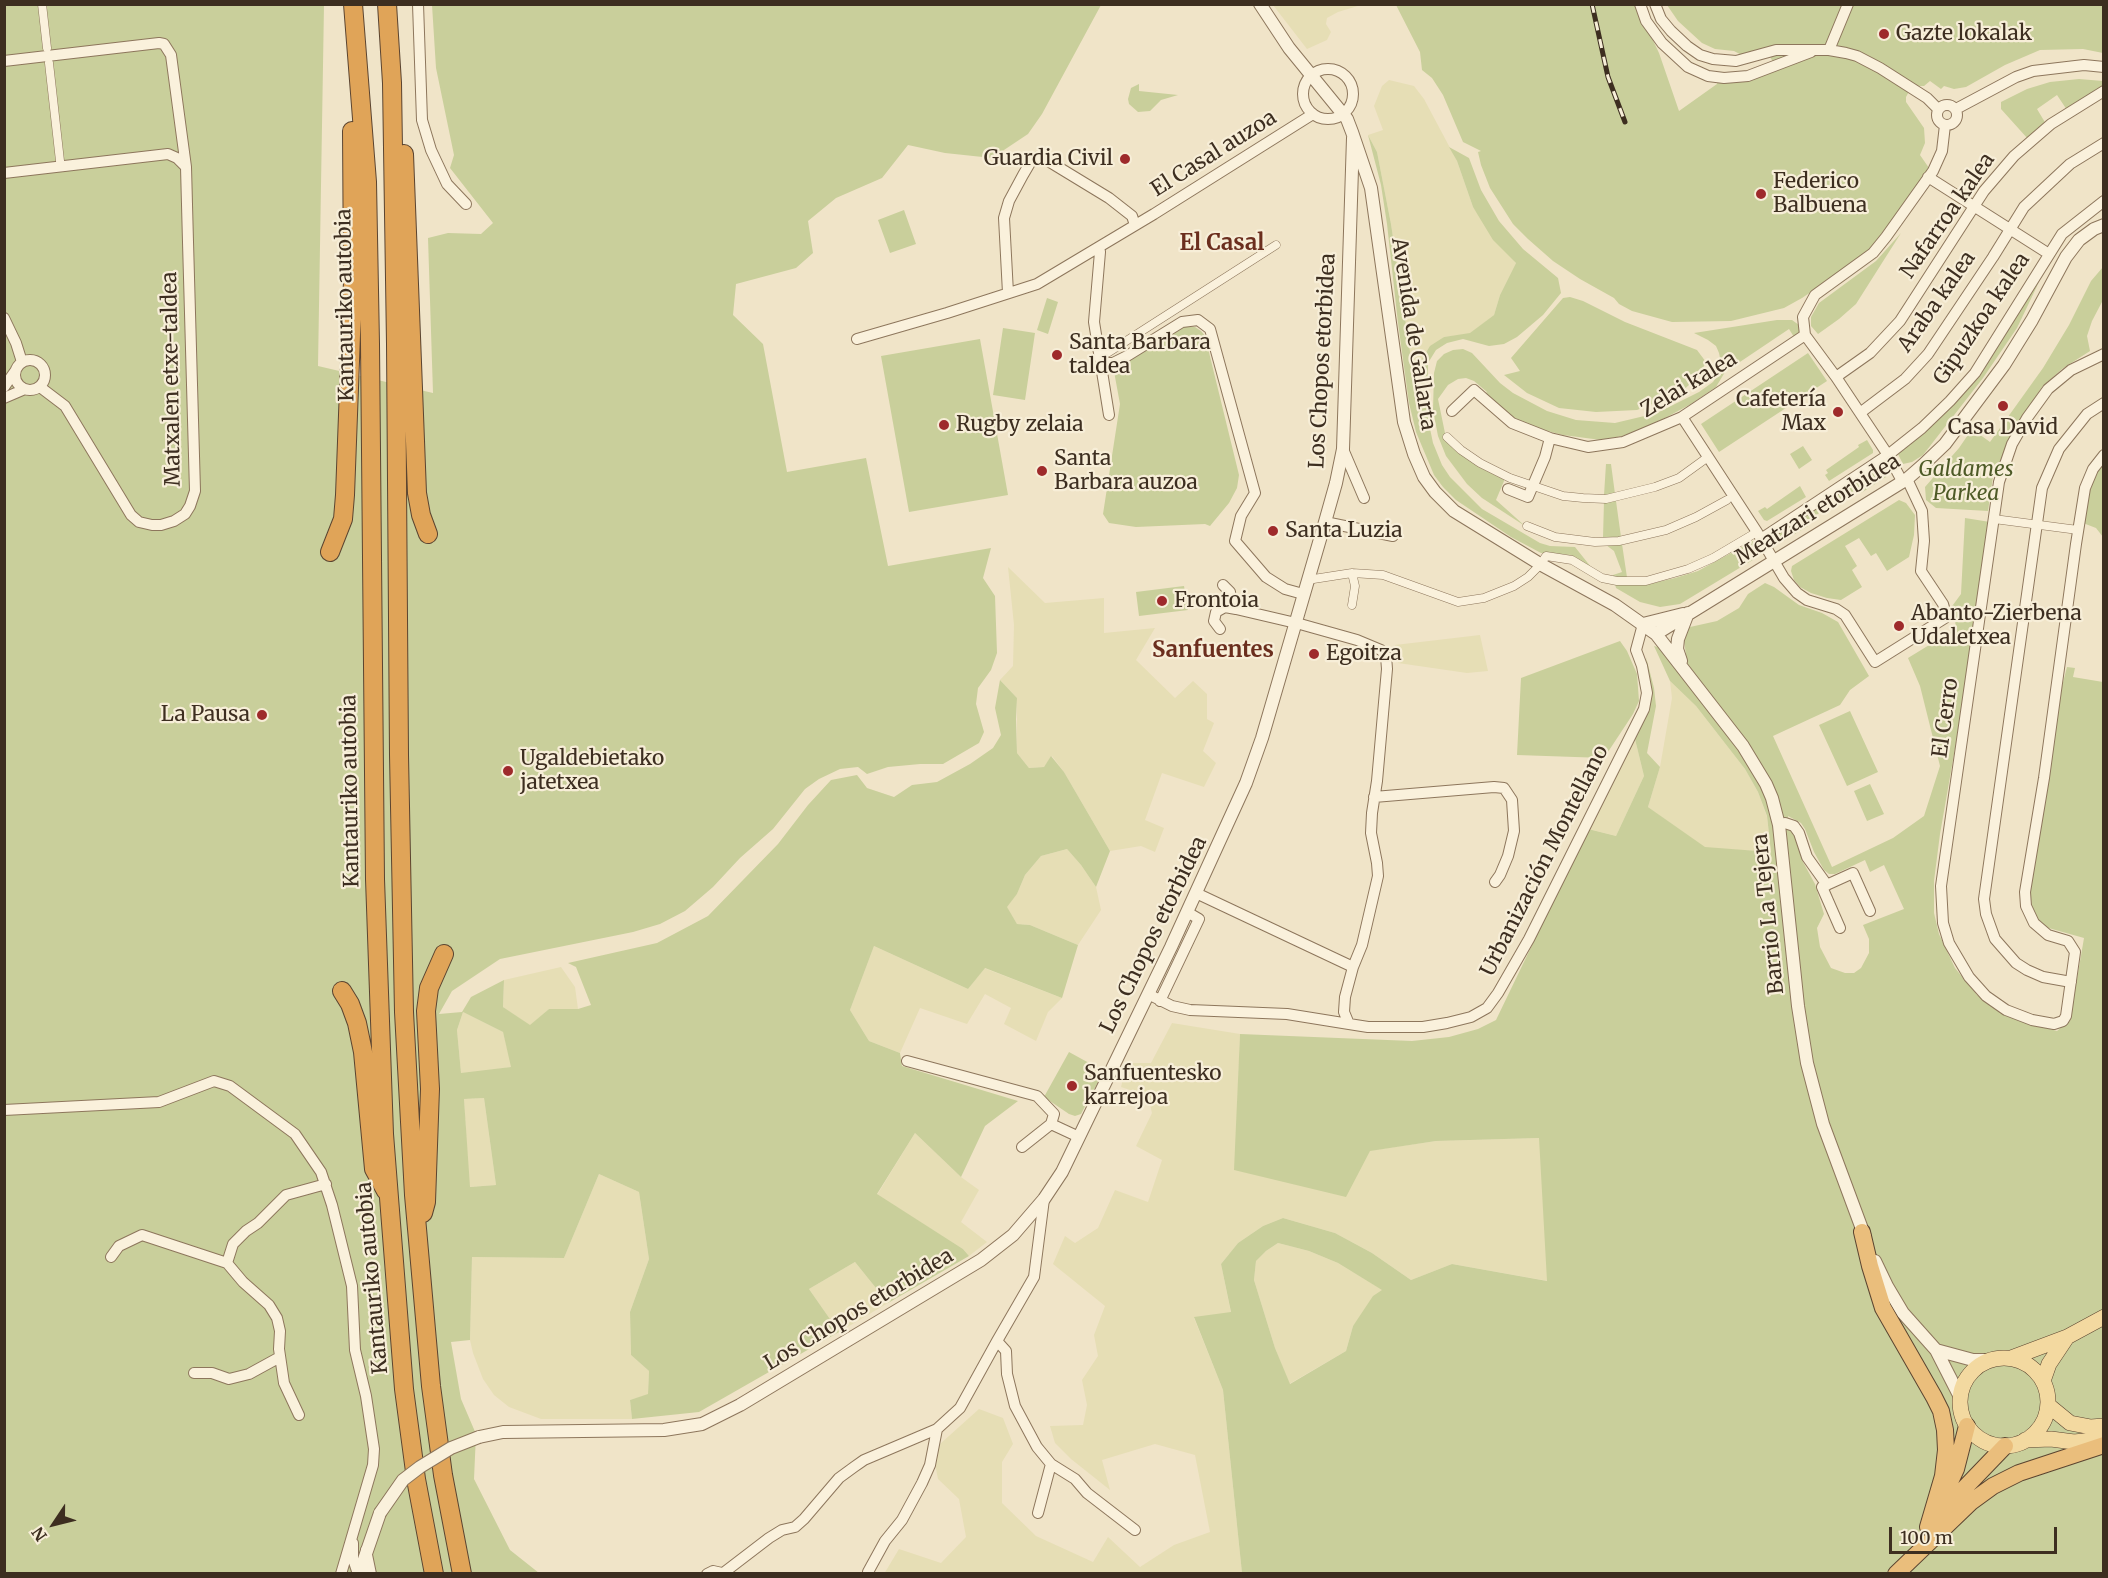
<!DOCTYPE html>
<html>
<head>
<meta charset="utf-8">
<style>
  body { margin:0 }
  #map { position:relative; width:2108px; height:1578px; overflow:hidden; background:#f0e4c8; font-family:Merriweather,serif }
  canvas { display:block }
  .frame { position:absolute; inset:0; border:6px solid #3d2e20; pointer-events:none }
  .north { position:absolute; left:24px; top:1494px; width:60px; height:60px; -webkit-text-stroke:4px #f7eed8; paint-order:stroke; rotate:235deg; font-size:16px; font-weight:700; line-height:24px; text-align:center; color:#3d2e20 }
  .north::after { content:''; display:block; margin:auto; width:21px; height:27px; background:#3d2e20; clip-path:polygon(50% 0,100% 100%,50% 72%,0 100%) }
  .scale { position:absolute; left:1889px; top:1527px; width:168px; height:27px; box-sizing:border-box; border:3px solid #3d2e20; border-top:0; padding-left:8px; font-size:18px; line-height:21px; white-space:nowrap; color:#3d2e20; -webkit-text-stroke:4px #f7eed8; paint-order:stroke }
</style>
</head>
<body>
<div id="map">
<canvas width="2108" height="1578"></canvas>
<div class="frame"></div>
<div class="north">N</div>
<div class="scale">100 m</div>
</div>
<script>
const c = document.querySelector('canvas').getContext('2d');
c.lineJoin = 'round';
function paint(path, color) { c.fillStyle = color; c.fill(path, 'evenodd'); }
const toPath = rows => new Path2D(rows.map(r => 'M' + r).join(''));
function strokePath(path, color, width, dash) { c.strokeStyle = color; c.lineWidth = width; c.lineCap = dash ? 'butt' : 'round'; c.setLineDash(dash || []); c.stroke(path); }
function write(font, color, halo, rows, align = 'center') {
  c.font = font + ' Merriweather,serif'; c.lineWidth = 4.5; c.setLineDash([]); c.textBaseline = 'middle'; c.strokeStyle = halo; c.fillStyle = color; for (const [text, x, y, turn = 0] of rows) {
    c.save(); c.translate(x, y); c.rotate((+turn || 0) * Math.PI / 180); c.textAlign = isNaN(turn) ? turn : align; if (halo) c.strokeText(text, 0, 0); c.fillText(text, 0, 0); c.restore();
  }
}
paint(toPath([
  [1273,5,1361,5,1338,12,1327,18,1326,24,1331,32,1327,40,1307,49],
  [1389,80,1414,86,1424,99,1457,161,1473,207,1516,263,1500,295,1494,315,1470,334,1444,337,1421,361,1421,388,1416,393,1391,224,1377,152,1368,135,1383,130,1374,106,1382,86],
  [1008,567,1045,603,1104,598,1104,633,1155,628,1136,660,1175,698,1193,681,1207,694,1207,719,1214,723,1203,751,1216,763,1204,787,1162,773,1145,820,1164,828,1155,852,1141,846,1110,851,1064,772,1052,756,1044,767,1029,768,1017,753,1017,698,1000,680,1013,666,1014,625],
  [1480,635,1488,671,1467,673,1398,663,1395,645],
  [1670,681,1696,706,1745,769,1758,792,1767,817,1771,852,1705,848,1648,807,1660,767,1672,698],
  [1635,739,1644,776,1616,836,1588,829,1625,753],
  [1067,849,1081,865,1096,887,1101,910,1078,945,1030,925,1017,924,1006,907,1017,894,1025,875,1041,856],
  [874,946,968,989,984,968,1062,998,1048,1012,1036,1041,1004,1024,1011,1008,985,994,967,1024,920,1008,900,1053,869,1041,850,1010],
  [561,967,575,987,578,1009,549,1009,530,1026,503,1007,504,980],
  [463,1012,503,1032,512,1067,461,1074,457,1030],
  [1172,1023,1240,1034,1235,1170,1436,1141,1540,1138,1548,1281,1452,1264,1411,1280,1372,1253,1335,1233,1283,1218,1263,1226,1238,1243,1221,1264,1231,1313,1194,1318,1223,1390,1242,1573,884,1574,899,1549,941,1563,966,1537,959,1499,938,1479,934,1459,940,1444,979,1409,1003,1418,1013,1444,1002,1462,1002,1503,1036,1536,1093,1562,1108,1537,1140,1567,1174,1545,1210,1532,1195,1455,1155,1444,1102,1460,1110,1490,1071,1459,1055,1443,1050,1426,1083,1425,1087,1405,1082,1380,1098,1356,1094,1335,1105,1306,1053,1264,1065,1236,1075,1243,1098,1228,1115,1190,1148,1202,1162,1160,1136,1146,1152,1113,1148,1096,1121,1087,1127,1063,1151,1063],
  [484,1098,496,1185,469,1187,464,1099],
  [915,1133,961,1177,979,1190,961,1222,987,1242,969,1256,963,1249,877,1195],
  [599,1174,639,1192,649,1259,630,1312,631,1355,649,1371,648,1395,630,1400,632,1419,541,1419,509,1407,494,1395,483,1379,473,1353,470,1340,472,1257,564,1258],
  [1278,1243,1309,1251,1338,1263,1383,1290,1353,1326,1346,1351,1289,1384,1275,1348,1254,1280,1256,1261,1266,1251],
  [855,1262,888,1303,839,1332,809,1289]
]), '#e6deb5');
paint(toPath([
  [5,5,324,5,318,366,433,393,428,238,448,233,481,234,493,223,450,168,454,155,436,68,432,5,1101,5,1042,114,1028,134,992,158,945,153,908,145,882,178,836,198,808,221,813,253,796,268,736,284,733,315,763,344,787,472,866,458,888,566,991,548,983,578,995,596,997,653,991,670,978,688,976,704,984,732,979,743,943,764,920,764,888,767,867,774,858,767,840,769,819,779,805,789,773,829,740,858,713,887,685,911,660,924,633,932,500,959,452,991,439,1014,462,1012,471,997,504,980,503,1007,530,1025,549,1009,578,1009,591,1005,576,967,568,963,657,943,708,916,778,844,808,805,831,780,857,775,867,788,894,797,912,785,937,782,970,764,993,748,1001,735,995,708,1000,680,1017,698,1016,719,1017,753,1029,768,1044,767,1051,756,1064,772,1110,851,1096,887,1081,865,1067,849,1041,856,1025,875,1017,894,1007,907,1017,924,1030,925,1078,945,1062,998,985,968,968,989,874,946,850,1010,869,1041,900,1053,902,1066,1018,1101,985,1126,961,1177,915,1133,877,1194,963,1249,969,1256,888,1303,855,1262,809,1289,839,1332,699,1412,632,1419,630,1400,648,1394,649,1371,631,1355,630,1312,649,1259,639,1192,599,1174,564,1258,472,1257,470,1340,451,1342,461,1399,476,1434,474,1479,510,1550,539,1573,5,1574],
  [463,1012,503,1032,511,1067,461,1073,457,1030],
  [484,1098,496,1185,470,1187,464,1099],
  [1396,5,1636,5,1659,53,1679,111,1717,84,1718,74,1740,74,1773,62,1769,55,1753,61,1734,51,1715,49,1702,43,1678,21,1667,5,2103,5,2103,53,2083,49,2040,50,2005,65,1966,87,1954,89,1944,86,1941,89,1930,81,1924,86,1912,86,1906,97,1906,102,1924,128,1925,143,1920,155,1929,168,1884,233,1871,248,1851,265,1802,298,1784,308,1731,321,1672,322,1632,311,1619,304,1614,298,1580,279,1553,261,1528,239,1513,224,1490,188,1481,165,1478,152,1481,151,1463,142,1443,95,1432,78,1422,70,1420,52],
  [2079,79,2103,81,2103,88,2067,110,2057,95,2037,109,2046,124,2028,139,2001,109,2001,102,2027,89,2050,82],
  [1139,84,1139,91,1178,95,1161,100,1150,111,1138,112,1129,104,1128,99,1131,88],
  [1368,135,1377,152,1391,224,1416,392,1421,388,1421,361,1430,346,1444,337,1470,333,1494,315,1500,295,1516,263,1493,240,1473,207,1457,161,1449,147,1469,158,1481,190,1499,221,1523,249,1558,278,1561,293,1543,315,1517,337,1504,344,1489,346,1463,339,1447,343,1436,350,1428,363,1427,414,1433,443,1442,465,1450,477,1482,509,1540,543,1550,546,1575,547,1591,567,1571,555,1541,553,1511,537,1456,500,1443,487,1434,475,1416,432,1409,403,1398,323,1387,224,1381,185],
  [904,210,916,244,890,253,878,220],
  [1901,233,1856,304,1839,319,1818,334,1811,326,1811,317,1819,303,1876,261],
  [2103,267,2103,300,2092,321,2087,336,2090,351,2062,369,2042,387,2017,425,1993,477,1988,511,1936,508,1926,500,1925,487,1959,448,1972,429,1990,442,2043,368,2069,325,2091,281],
  [2039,282,2017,328,1983,378,1923,455,1912,462,1903,464,1898,454,1901,451,1979,372],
  [1570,297,1583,301,1625,322,1697,350,1706,362,1699,376,1680,393,1637,410,1596,412,1559,408,1527,393,1504,375,1520,371,1511,358,1563,298],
  [1047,298,1058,302,1048,334,1037,330],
  [1777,320,1792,320,1799,325,1799,333,1794,337,1789,329,1725,372,1716,387,1691,404,1654,424,1622,436,1601,440,1563,435,1536,428,1513,417,1485,394,1487,392,1474,381,1466,378,1458,379,1448,385,1438,399,1446,438,1504,476,1504,481,1496,500,1525,526,1482,498,1467,484,1446,456,1438,436,1433,410,1434,373,1437,361,1444,354,1453,350,1463,349,1472,353,1500,383,1513,393,1547,411,1576,420,1615,423,1657,413,1699,392,1713,382,1719,373,1721,363,1719,353,1716,346,1708,340,1694,333],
  [1186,326,1195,327,1201,331,1205,336,1239,475,1237,488,1229,503,1210,526,1205,524,1136,527,1109,523,1103,514,1120,404,1113,366,1179,327],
  [1003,328,1035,333,1025,400,993,395],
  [980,339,1008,495,909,512,881,356],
  [1808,353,1827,381,1719,452,1701,424],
  [1867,440,1873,450,1873,453,1829,481,1825,475,1828,473,1826,470,1859,447,1858,445],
  [1803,446,1812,460,1799,469,1790,454],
  [2103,461,2103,537,2096,528,2083,523,2087,500,2096,472],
  [1885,462,1889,463,1890,467,1886,477,1861,493,1855,491,1837,501,1833,495],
  [1606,464,1611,464,1615,494,1604,495],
  [1800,486,1806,497,1767,521,1764,520,1758,511,1765,507,1767,509],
  [1899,500,1906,503,1915,515,1914,535,1909,557,1887,571,1876,553,1871,556,1859,538,1845,546,1857,566,1852,570,1862,587,1841,600,1827,598,1811,593,1800,587,1794,580,1791,571,1792,566],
  [1604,501,1616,501,1621,537,1603,538],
  [1818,506,1821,512,1808,520,1808,526,1780,543,1774,540,1771,536],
  [1965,518,1990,522,1961,714,1940,834,1934,881,1934,913,1939,934,1955,968,1977,995,1998,1009,2022,1021,2057,1031,2070,1020,2084,938,2045,927,2037,919,2032,909,2030,889,2061,690,2067,667,2075,668,2073,677,2103,682,2103,1573,1242,1573,1223,1390,1194,1317,1231,1312,1221,1264,1238,1243,1263,1226,1283,1218,1335,1233,1372,1253,1411,1280,1452,1264,1547,1281,1539,1138,1436,1141,1370,1151,1346,1197,1234,1170,1240,1034,1412,1041,1449,1037,1478,1029,1496,1020,1588,829,1616,836,1644,776,1635,739,1646,715,1649,681,1646,657,1654,688,1656,706,1647,753,1660,767,1648,807,1705,847,1771,852,1767,816,1758,792,1745,769,1696,706,1670,681,1654,646,1686,655,1684,640,1686,631,1690,627,1717,621,1739,608,1748,594,1765,583,1774,587,1799,605,1822,613,1838,622,1869,676,1850,690,1840,705,1773,736,1832,867,1893,838,1924,816,1940,766,1920,686,1908,658,1957,628,1950,609,1961,594],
  [1788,816,1801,823,1805,829,1814,852,1824,870,1829,874,1835,874,1865,860,1870,872,1884,865,1904,909,1863,925,1869,939,1869,953,1861,968,1854,973,1845,973,1831,968,1820,947,1817,928,1824,914,1815,884,1803,862,1796,835,1793,831,1789,830],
  [1278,1243,1309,1251,1338,1263,1382,1290,1373,1296,1353,1326,1346,1351,1290,1384,1275,1348,1254,1280,1256,1261,1266,1251],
  [1753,541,1758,551,1756,558,1680,604,1660,607,1640,602,1616,588,1613,575,1622,572,1614,551,1606,545,1622,544,1628,584,1645,585,1675,578,1698,571],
  [1184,586,1188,610,1139,616,1136,592],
  [1620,641,1627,651,1637,674,1639,701,1633,714,1604,758,1517,755,1521,678],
  [1850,711,1878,772,1847,786,1819,725],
  [1870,784,1884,814,1867,821,1854,791],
  [1069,1052,1100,1069,1098,1076,1099,1080,1081,1114,1075,1116,1069,1114,1044,1097]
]), '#c9cf9b');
const pedestrian = toPath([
  [42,4,47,48],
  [49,63,60,161],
  [1101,355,1109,352,1276,245],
  [1447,437,1461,450,1480,463,1510,478,1563,496,1583,498,1606,499,1655,487,1679,478,1708,457],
  [1994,519,2078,530],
  [1527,526,1555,537,1595,542,1619,541,1666,530,1696,517,1727,500],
  [1544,559,1546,556,1572,560,1602,578,1617,581,1646,581,1688,569,1713,558,1757,532],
  [1352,573,1355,586,1352,605],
  [1307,580,1352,573,1383,575,1458,602,1484,598,1514,586,1528,577,1537,568]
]);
const minor = toPath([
  [418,4,422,120,431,150,447,184,466,204],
  [1640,4,1646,21,1662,43,1688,67,1708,76,1724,78,1748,76,1811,52],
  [1655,4,1661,19,1671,31,1687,46,1700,55,1713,59,1736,61,1776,50,1829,50,1846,53,1857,56,1880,68,1927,98,1938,109],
  [1829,50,1848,4],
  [4,61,159,43,164,44,171,55,186,167,188,242,195,491,190,506,185,514,174,521,161,525,152,525,139,522,131,515,65,406,40,387],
  '1303 94a25 25 0 1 1 50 0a25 25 0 1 1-50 0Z',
  '1937 115a10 10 0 1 1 20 0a10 10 0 1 1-20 0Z',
  [1956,109,2016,77,2033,71,2084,65,2104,67],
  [4,173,168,154,177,158,186,167],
  [1928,177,2049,254],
  [1099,247,1100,252,1094,322,1109,415],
  [1008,293,1004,218,1009,201,1023,175,1030,163,1040,156,1109,198,1132,216,1135,225],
  [4,318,16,343,22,362],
  [1805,335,1803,317,1815,295,1873,253,1886,237,1933,171,1942,151,1945,125],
  [857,339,947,313,1037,284,1154,214,1313,114],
  [2104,354,2071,370,2048,389,2027,418,2012,444,1999,482,1941,886,1943,923,1949,943,1969,977,1986,996,2006,1010,2032,1020,2054,1024,2063,1021,2066,1016,2075,952,2068,941,2048,935,2034,923,2026,906,2025,892,2044,778,2076,544,2085,488,2093,469,2104,455],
  '15 375a15 15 0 1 1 30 0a15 15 0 1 1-30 0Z',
  [1102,363,1113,363,1127,356,1182,322,1198,320,1210,329,1255,493,1241,516,1235,541,1266,577,1285,589,1303,594],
  [1836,377,1870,353,1900,321,1984,191,2014,156,2051,124,2104,91],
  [4,387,16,370],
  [4,398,25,389],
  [1452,411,1474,390,1512,423,1550,438,1588,447,1623,442,1682,417,1805,335,1836,377,1888,455,1902,481],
  [1860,413,1905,379,1928,354,1993,257,2024,207,2070,164,2104,143],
  [1682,417,1757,532,1784,578,1797,593,1807,600,1836,609,1845,615,1875,662,1945,618,1945,611,1943,604,1921,571,1924,541,1922,511,1907,479],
  [1343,449,1364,498],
  [1508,489,1528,497,1545,457,1550,438],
  [1325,522,1393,536],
  [1761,539,1888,455,1922,428,1950,401,1975,373,2062,234,2104,201],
  [1223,585,1230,592,1231,600,1236,609,1300,624,1357,640,1381,650,1386,656,1387,669,1377,781,1372,813,1371,833,1377,863,1378,876,1362,945,1353,967,1345,997,1344,1012,1349,1024,1368,1027,1423,1027,1447,1023,1471,1017,1487,1008,1498,993,1529,939,1644,709,1647,693,1642,666,1636,650,1643,624],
  [1220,629,1214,621,1216,612,1225,607,1236,609],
  [1374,797,1494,787,1504,788,1512,800,1514,831,1508,856,1500,875,1495,882],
  [1779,825,1785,823,1794,826,1799,833,1807,857,1827,885],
  [1196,893,1353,967],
  [1840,928,1822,887,1853,873,1870,911],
  [2071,982,2043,977,2027,970,2016,963,1995,939,1986,914,1984,899,2042,488,2059,449,2087,414,2104,403],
  [1148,994,1172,1006,1190,1010,1287,1014,1349,1024],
  [1160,1001,1199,919,1187,912],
  [907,1061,1037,1096,1054,1114,1051,1124],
  [4,1110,159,1102,214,1081,230,1086,295,1134,321,1172,332,1205,352,1286,355,1350,366,1396,374,1449,373,1465,341,1574],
  [1022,1147,1051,1124,1079,1137],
  [111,1257,119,1246,142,1235,227,1263,243,1282,269,1305,277,1318,280,1331,279,1349,284,1383,299,1415],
  [227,1263,233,1244,246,1231,258,1223,286,1195,326,1184],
  [997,1341,1006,1351,1007,1374,1015,1406,1037,1447,1051,1464,1075,1479,1087,1493,1135,1530],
  [194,1373,212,1373,229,1379,249,1374,280,1357],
  [1038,1513,1051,1464],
  [353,1543,353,1559,358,1574],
  [366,1550,371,1574],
  [868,1572,885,1541,902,1520,922,1483,930,1465,937,1429],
  [707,1574,713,1571,722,1573],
  [722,1574,769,1538,782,1530,795,1527,804,1519,839,1478,854,1467,864,1460,937,1429,960,1408,997,1341,1034,1277,1044,1199]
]);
const tertiary = toPath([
  [1260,4,1289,48,1347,119,1352,132,1371,188,1404,422,1414,454,1424,477,1435,492,1454,511,1540,564,1615,605,1656,634,1743,746,1766,784,1772,798,1779,825,1798,1006,1807,1063,1823,1124,1865,1237],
  [1643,624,1683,614],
  [1656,634,1907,479,1923,465,1945,444,2004,365,2032,320,2066,257,2079,240,2094,229,2104,225],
  [1681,661,1677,649,1678,639,1688,613],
  [1875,1261,1887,1286,1903,1313,1936,1350,1960,1397],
  [1936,1350,1973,1360,1989,1360],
  [479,1437,503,1432,664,1430,702,1424,740,1405,981,1260,1013,1235,1044,1199,1062,1172,1171,947,1246,783,1262,738,1325,522,1336,483,1343,449,1353,138],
  [359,1574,380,1513]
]);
const primary = toPath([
  [2011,1358,2067,1337,2104,1317],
  '1960 1402a44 44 0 1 1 88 0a44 44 0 1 1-88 0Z',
  [2043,1381,2049,1364,2067,1337],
  [2048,1405,2070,1423,2091,1427,2104,1426],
  [2025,1440,2051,1439,2074,1442,2104,1439]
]);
const trunk = toPath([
  [1862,1232,1870,1266,1883,1308,1934,1397,1941,1411,1945,1430,1946,1450,1943,1476,1928,1527],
  [1945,1493,1956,1469,1967,1426],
  [1931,1523,2005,1446],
  [1896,1574,1971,1502,1993,1486,2019,1473,2104,1445]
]);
const motorway = toPath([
  [353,4,367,182,370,344,375,879,384,1134,404,1389,416,1479,434,1574],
  [387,4,392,83,396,344,399,755,404,1012,414,1195,431,1386,443,1475,462,1574],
  [404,154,417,493,421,515,428,534],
  [330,552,343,519,345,495,353,281,352,131],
  [342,991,350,1004,357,1023,363,1052,374,1169,386,1191],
  [423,1213,426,1202,430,1089,426,1011,429,988,444,954]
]);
strokePath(pedestrian, '#8d765c', 9);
strokePath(minor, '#8d765c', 12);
strokePath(tertiary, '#8d765c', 14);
strokePath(primary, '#5b4430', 16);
strokePath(trunk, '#5b4430', 18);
strokePath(motorway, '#5b4430', 20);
strokePath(pedestrian, '#faf1dc', 8);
strokePath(minor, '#faf1dc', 10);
strokePath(tertiary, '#faf1dc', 12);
strokePath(primary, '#f3d9a0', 15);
strokePath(trunk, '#eabe7c', 16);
strokePath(motorway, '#e0a458', 18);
const rail = toPath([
  [1592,4,1608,77,1625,122]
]);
strokePath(rail, '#3d2e20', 5);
strokePath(rail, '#f7eed8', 3, [9]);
const tertiaryBridge = toPath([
  [380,1513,403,1480,420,1467,451,1448,479,1437]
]);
strokePath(tertiaryBridge, '#8d765c', 14, []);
strokePath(tertiaryBridge, '#faf1dc', 12);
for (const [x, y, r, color] of [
  [1884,34,6,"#9e2a2b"],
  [1125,159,6,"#9e2a2b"],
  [1761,194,6,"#9e2a2b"],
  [1057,355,6,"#9e2a2b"],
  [2003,406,6,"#9e2a2b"],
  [1838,412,6,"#9e2a2b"],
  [944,425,6,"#9e2a2b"],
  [1042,471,6,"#9e2a2b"],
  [1273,531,6,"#9e2a2b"],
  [1162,601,6,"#9e2a2b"],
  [1899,626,6,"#9e2a2b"],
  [1314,654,6,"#9e2a2b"],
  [262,715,6,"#9e2a2b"],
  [508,771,6,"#9e2a2b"],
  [1072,1086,6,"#9e2a2b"]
]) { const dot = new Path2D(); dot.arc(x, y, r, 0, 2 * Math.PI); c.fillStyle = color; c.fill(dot); strokePath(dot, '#f7eed8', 2); }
write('21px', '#3d2e20', '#f7eed8', [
  ["Gazte lokalak",1896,34],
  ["Guardia Civil",1113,159,"right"],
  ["Federico",1773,182],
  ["Balbuena",1773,206],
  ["Santa Barbara",1069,343],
  ["taldea",1069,367],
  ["Cafetería",1826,400,"right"],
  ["Max",1826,424,"right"],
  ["Rugby zelaia",956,425],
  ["Casa David",2003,428,"center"],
  ["Santa",1054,459],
  ["Barbara auzoa",1054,483],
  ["Santa Luzia",1285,531],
  ["Frontoia",1174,601],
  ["Abanto-Zierbena",1911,614],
  ["Udaletxea",1911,638],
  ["Egoitza",1326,654],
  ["La Pausa",250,715,"right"],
  ["Ugaldebietako",520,759],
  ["jatetxea",520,783],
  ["Sanfuentesko",1084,1074],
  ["karrejoa",1084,1098]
], 'left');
write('21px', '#3d2e20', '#f7eed8', [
  ["El Casal auzoa",1214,154,-32],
  ["Nafarroa kalea",1948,216,-55],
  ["Araba kalea",1937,302,-55],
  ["Kantauriko autobia",346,305,-91],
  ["Gipuzkoa kalea",1982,319,-56],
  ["Avenida de Gallarta",1413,334,81],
  ["Los Chopos etorbidea",1323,361,-87],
  ["Matxalen etxe-taldea",172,379,-91],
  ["Zelai kalea",1689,385,-31],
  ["Meatzari etorbidea",1818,510,-32],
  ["El Cerro",1946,718,-82],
  ["Kantauriko autobia",351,791,-91],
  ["Urbanización Montellano",1545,861,-63],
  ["Barrio La Tejera",1769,914,-96],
  ["Los Chopos etorbidea",1154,935,-64],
  ["Kantauriko autobia",373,1278,-95],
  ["Los Chopos etorbidea",859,1310,-31]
]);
write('italic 21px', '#4d5a26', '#f7eed8', [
  ["Galdames",1966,470],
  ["Parkea",1966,494]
]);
write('bold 22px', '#6b2e1e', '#f7eed8', [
  ["El Casal",1222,244],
  ["Sanfuentes",1213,651]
]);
</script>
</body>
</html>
